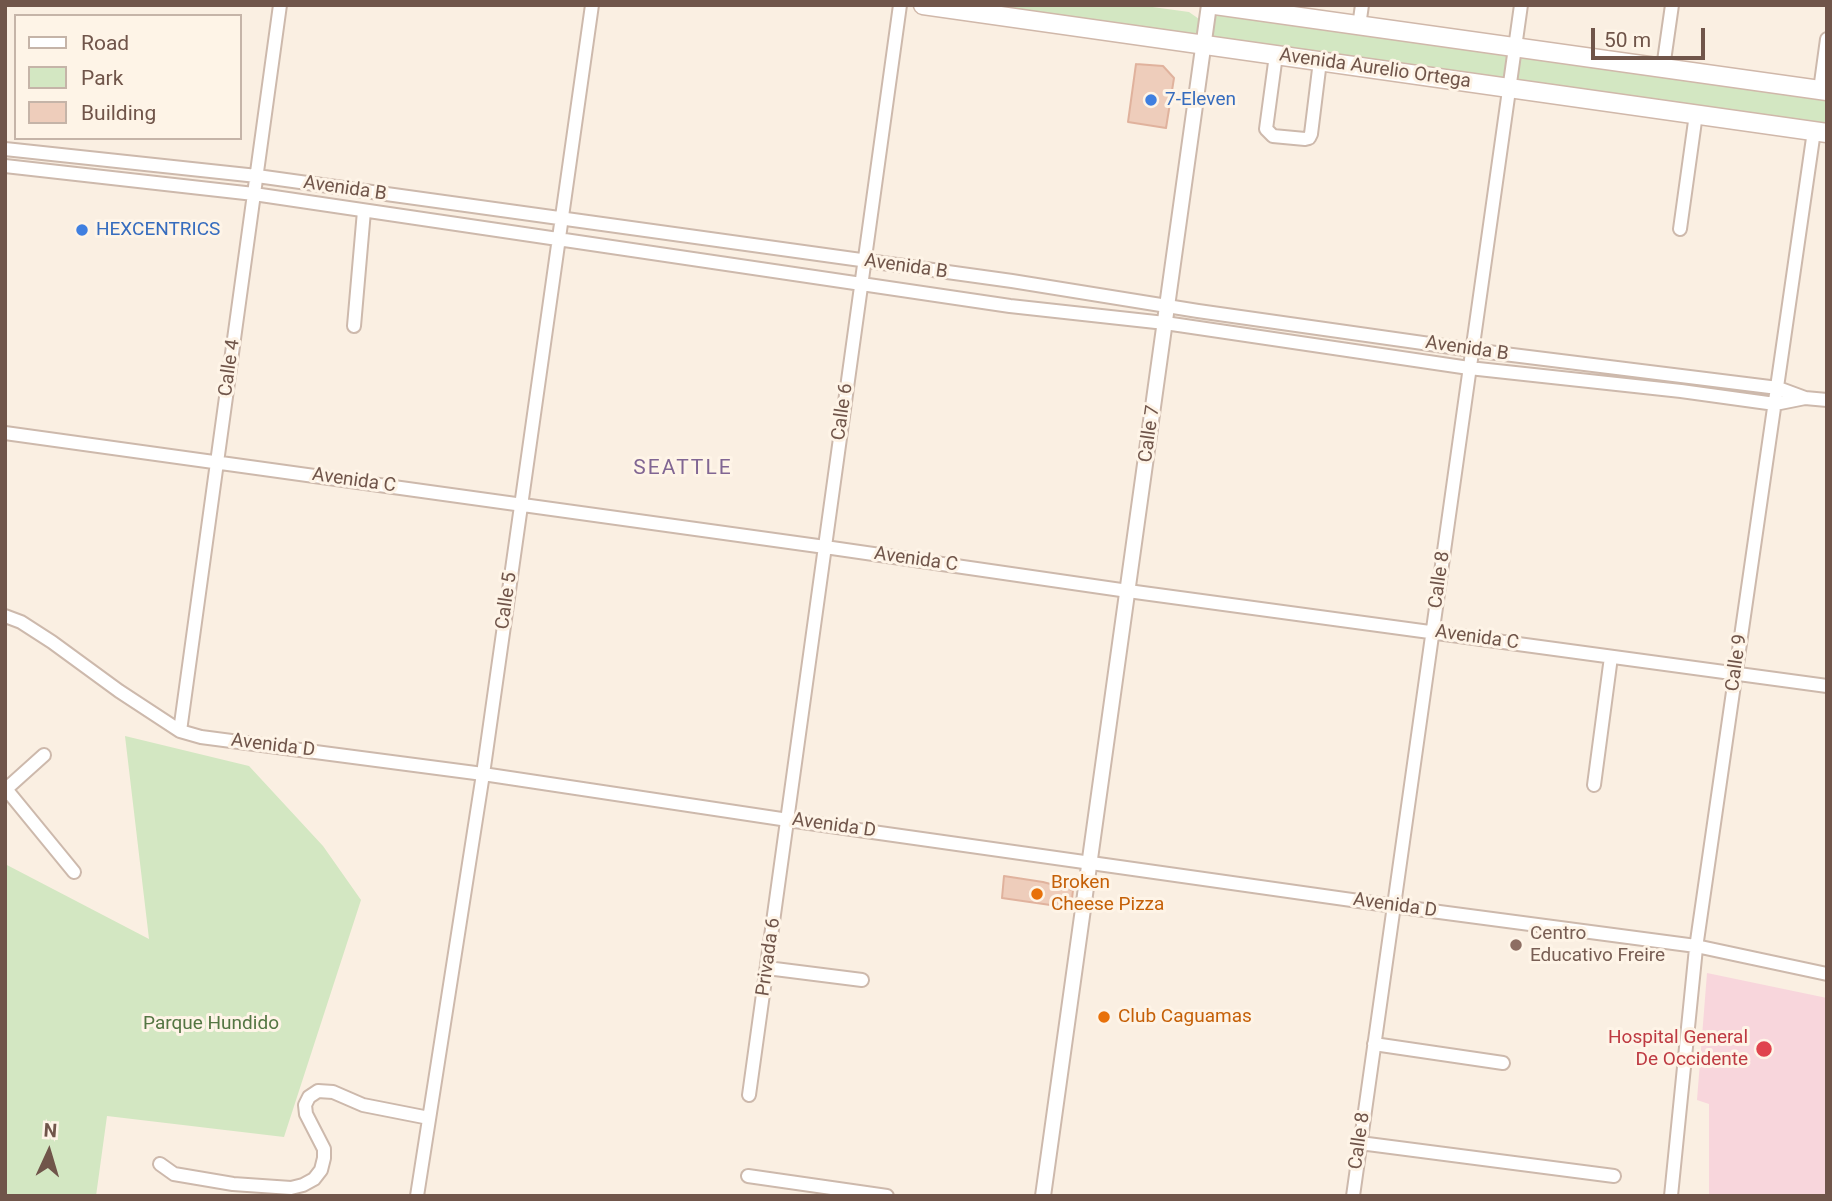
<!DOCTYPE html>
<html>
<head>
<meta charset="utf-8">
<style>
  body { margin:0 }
  #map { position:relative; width:1832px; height:1201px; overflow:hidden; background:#faefe2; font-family:Roboto,sans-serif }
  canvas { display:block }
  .frame { position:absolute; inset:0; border:7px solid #70554a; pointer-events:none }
  .legend { position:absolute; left:14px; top:14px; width:228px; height:126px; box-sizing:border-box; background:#fef4e7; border:2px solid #c5b4a8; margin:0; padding:9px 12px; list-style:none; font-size:21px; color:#70554a }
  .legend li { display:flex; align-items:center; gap:14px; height:35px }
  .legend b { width:35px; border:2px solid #c5b4a8 }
  .north { position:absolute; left:14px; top:1117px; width:70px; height:70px; -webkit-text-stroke:5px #fef4e7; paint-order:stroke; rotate:4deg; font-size:19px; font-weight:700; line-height:28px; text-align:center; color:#70554a }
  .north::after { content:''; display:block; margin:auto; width:24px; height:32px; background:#70554a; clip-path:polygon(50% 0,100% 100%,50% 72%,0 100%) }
  .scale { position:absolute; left:1591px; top:28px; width:114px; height:32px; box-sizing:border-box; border:4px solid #70554a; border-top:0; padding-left:9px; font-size:21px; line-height:24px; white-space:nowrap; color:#70554a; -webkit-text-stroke:5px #fef4e7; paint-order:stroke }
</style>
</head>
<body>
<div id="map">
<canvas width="1832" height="1201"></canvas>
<div class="frame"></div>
<ul class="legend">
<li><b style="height:9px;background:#fff"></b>Road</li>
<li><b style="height:19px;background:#d3e7c2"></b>Park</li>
<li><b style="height:19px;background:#eecdbb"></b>Building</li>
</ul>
<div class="north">N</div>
<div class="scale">50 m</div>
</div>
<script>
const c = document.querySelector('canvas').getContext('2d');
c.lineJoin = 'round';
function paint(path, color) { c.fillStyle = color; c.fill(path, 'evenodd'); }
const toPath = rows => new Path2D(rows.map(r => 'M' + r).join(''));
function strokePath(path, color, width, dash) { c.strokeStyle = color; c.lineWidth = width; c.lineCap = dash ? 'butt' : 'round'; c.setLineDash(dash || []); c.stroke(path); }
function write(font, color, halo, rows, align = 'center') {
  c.font = font + ' Roboto,sans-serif'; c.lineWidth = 6; c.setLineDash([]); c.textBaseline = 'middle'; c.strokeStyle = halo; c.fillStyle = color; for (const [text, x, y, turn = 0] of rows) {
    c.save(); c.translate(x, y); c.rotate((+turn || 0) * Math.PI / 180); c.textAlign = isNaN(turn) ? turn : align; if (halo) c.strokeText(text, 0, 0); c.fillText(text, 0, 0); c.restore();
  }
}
paint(toPath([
  [1707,973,1827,998,1827,1196,1709,1196,1709,1104,1697,1100]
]), '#f8d6dc');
paint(toPath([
  [931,5,1138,5,1189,12,1199,19,1197,38],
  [1220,11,1827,94,1827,131,1205,44,1206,19],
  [125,736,249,766,323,846,361,900,284,1137,107,1116,96,1196,5,1196,5,864,149,939]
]), '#d3e7c2');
const building = toPath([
  [1136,64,1163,66,1174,78,1166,128,1128,122,1136,64],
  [1004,876,1043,882,1073,890,1071,908,1002,898,1004,876]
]);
paint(building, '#eecdbb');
strokePath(building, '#e0b29d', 2);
const minor = toPath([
  [1359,26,1362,5],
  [1276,55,1266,129,1273,136,1305,139,1309,138,1311,134,1320,61],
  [1663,68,1672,5],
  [1820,90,1827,39],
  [5,149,257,176,1012,281,1198,311,1472,350,1778,388,1805,398,1827,400],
  [5,166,254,194,1010,306,1165,323,1469,368,1681,391,1775,404,1805,398],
  [1680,229,1696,114],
  [354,326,364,211],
  [5,433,825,547,1128,591,1827,686],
  [5,616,21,622,52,642,119,691,180,731,201,737,483,774,788,820,1394,906,1696,946,1827,974],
  [180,731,280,5],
  [1594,785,1611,657],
  [6,789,74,872],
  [5,790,44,755],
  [767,968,862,980],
  [1374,1044,1503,1063],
  [749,1095,900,5],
  [1360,1143,1614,1176],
  [160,1164,174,1174,233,1184,291,1188,303,1185,314,1179,321,1170,324,1158,324,1149,306,1114,305,1105,309,1097,318,1091,333,1092,363,1105,429,1118],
  [748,1176,887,1196],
  [417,1196,483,774,592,5],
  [1353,1196,1521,5],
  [1671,1196,1696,948,1814,131]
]);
const tertiary = toPath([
  [1043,1196,1209,5]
]);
const secondary = toPath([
  [923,5,1827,133],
  [1215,5,1827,91]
]);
strokePath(minor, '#cdb9ac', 16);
strokePath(tertiary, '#cdb9ac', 18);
strokePath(secondary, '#d0b8aa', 21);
strokePath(minor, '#fff', 12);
strokePath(tertiary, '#fff', 14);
strokePath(secondary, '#fff', 18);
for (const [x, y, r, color] of [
  [1151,100,7,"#3f7fe0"],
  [82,230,7,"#3f7fe0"],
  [1037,894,7,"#e8710a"],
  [1516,945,7,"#8d6e63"],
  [1104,1017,7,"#e8710a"],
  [1764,1049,9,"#e0444e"]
]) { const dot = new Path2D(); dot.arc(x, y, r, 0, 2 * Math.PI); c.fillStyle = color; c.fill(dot); strokePath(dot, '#fef4e7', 2.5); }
write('19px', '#70554a', '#fef4e7', [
  ["Avenida Aurelio Ortega",1375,69,8],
  ["Avenida B",345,189,8],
  ["Avenida B",906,267,8],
  ["Avenida B",1467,349,8],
  ["Calle 4",230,368,-82],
  ["Calle 6",843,412,-82],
  ["Calle 7",1150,434,-82],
  ["Avenida C",354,481,8],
  ["Avenida C",916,560,8],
  ["Calle 8",1440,580,-82],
  ["Calle 5",507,601,-82],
  ["Avenida C",1477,638,8],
  ["Calle 9",1737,663,-82],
  ["Avenida D",273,746,7],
  ["Avenida D",834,826,8],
  ["Avenida D",1395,906,8],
  ["Privada 6",769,957,-82],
  ["Calle 8",1360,1141,-82]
]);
write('19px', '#366cbe', '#fef4e7', [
  ["7-Eleven",1165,100],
  ["HEXCENTRICS",96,230]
], 'left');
write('19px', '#c56008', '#fef4e7', [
  ["Broken",1051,883],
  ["Cheese Pizza",1051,905],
  ["Club Caguamas",1118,1017]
], 'left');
write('19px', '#785e54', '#fef4e7', [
  ["Centro",1530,934],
  ["Educativo Freire",1530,956]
], 'left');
write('19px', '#547643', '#fef4e7', [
  ["Parque Hundido",211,1024]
]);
write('19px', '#be3a42', '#fef4e7', [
  ["Hospital General",1748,1038],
  ["De Occidente",1748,1060]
], 'right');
c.letterSpacing = '2px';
write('21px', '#816693', '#fef4e7', [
  ["SEATTLE",683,469]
]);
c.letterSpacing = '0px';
</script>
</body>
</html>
